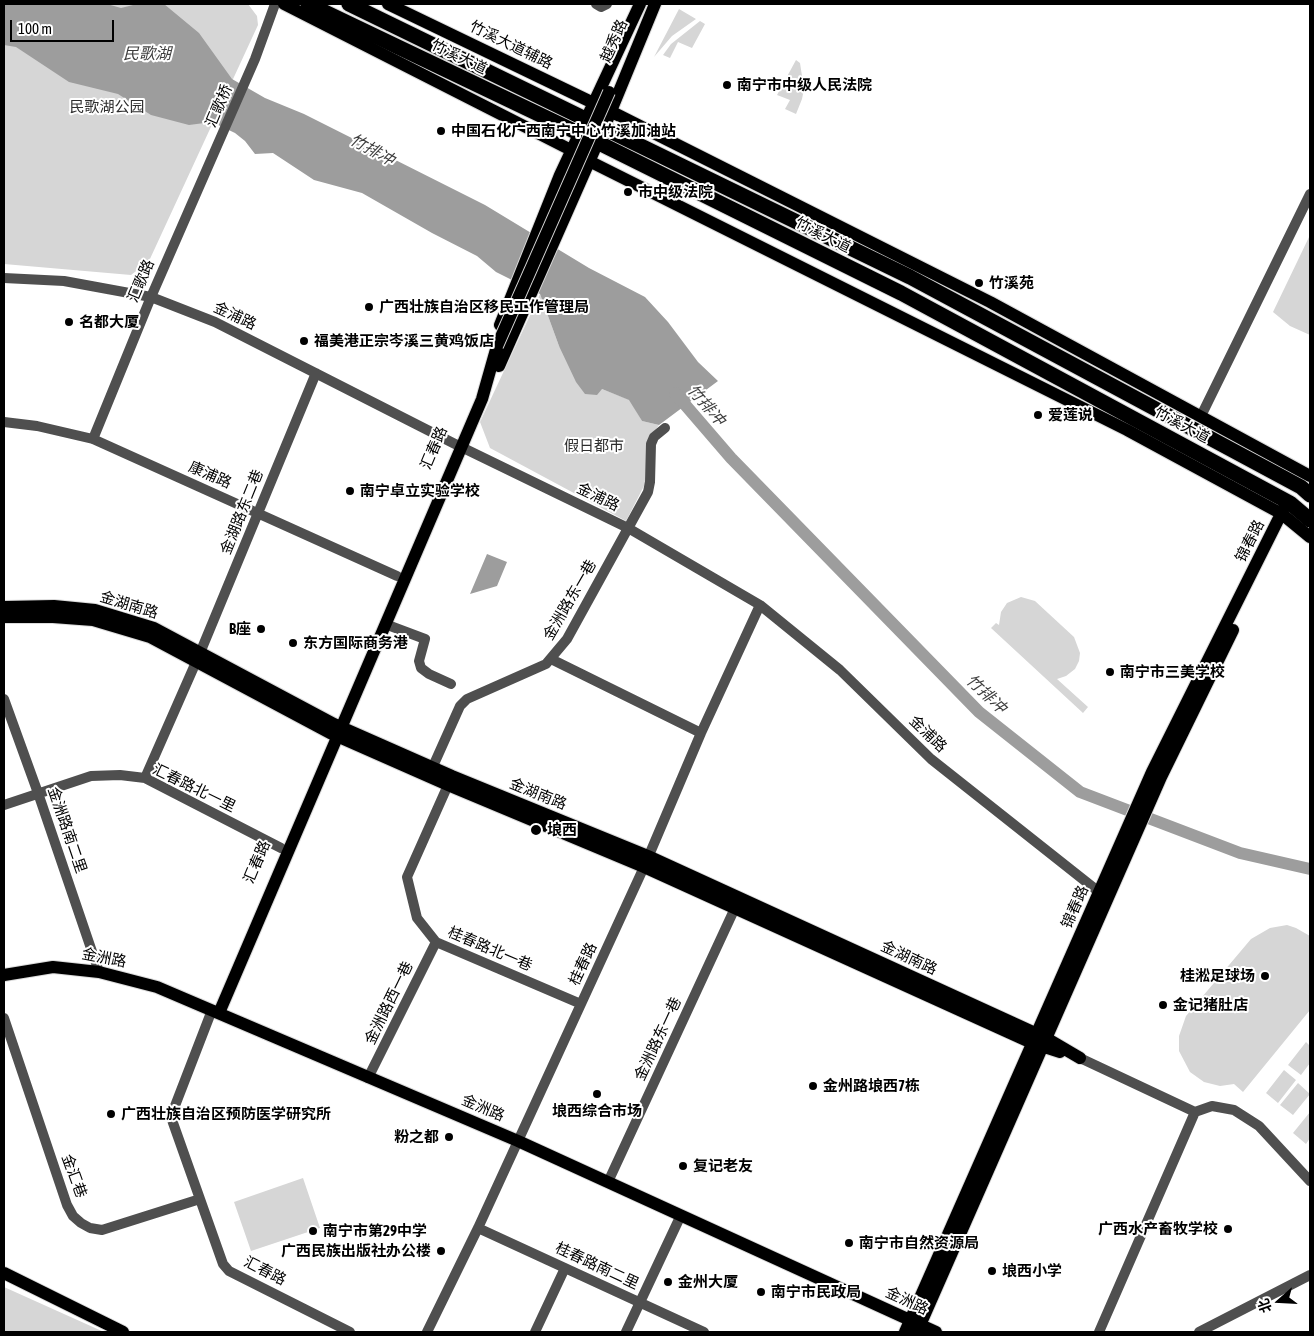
<!DOCTYPE html>
<html>
<head>
<meta charset="utf-8">
<style>
  body { margin:0 }
  #map { position:relative; width:1314px; height:1336px; overflow:hidden; background:#fff; font-family:"Asap Condensed","Noto Sans SC",sans-serif }
  canvas { display:block }
  .frame { position:absolute; inset:0; border:5px solid #000; pointer-events:none }
  .north { position:absolute; left:1254px; top:1276px; width:50px; height:50px; -webkit-text-stroke:4px #fff; paint-order:stroke; rotate:251deg; font-size:14px; font-weight:700; line-height:20px; text-align:center; color:#000 }
  .north::after { content:''; display:block; margin:auto; width:18px; height:22px; background:#000; clip-path:polygon(50% 0,100% 100%,50% 72%,0 100%) }
  .scale { position:absolute; left:10px; top:20px; width:104px; height:22px; box-sizing:border-box; border:2px solid #000; border-top:0; padding-left:6px; font-size:15px; line-height:18px; white-space:nowrap; color:#000; -webkit-text-stroke:4px #fff; paint-order:stroke }
</style>
</head>
<body>
<div id="map">
<canvas width="1314" height="1336"></canvas>
<div class="frame"></div>
<div class="north">北</div>
<div class="scale">100 m</div>
</div>
<script>
const c = document.querySelector('canvas').getContext('2d');
c.lineJoin = 'round';
function paint(path, color) { c.fillStyle = color; c.fill(path, 'evenodd'); }
const toPath = rows => new Path2D(rows.map(r => 'M' + r).join(''));
function strokePath(path, color, width, dash) { c.strokeStyle = color; c.lineWidth = width; c.lineCap = dash ? 'butt' : 'round'; c.setLineDash(dash || []); c.stroke(path); }
function write(font, color, halo, rows, align = 'center') {
  c.font = font + ' "Asap Condensed","Noto Sans SC",sans-serif'; c.lineWidth = 4; c.setLineDash([]); c.textBaseline = 'middle'; c.strokeStyle = halo; c.fillStyle = color; for (const [text, x, y, turn = 0] of rows) {
    c.save(); c.translate(x, y); c.rotate((+turn || 0) * Math.PI / 180); c.textAlign = isNaN(turn) ? turn : align; if (halo) c.strokeText(text, 0, 0); c.fillText(text, 0, 0); c.restore();
  }
}
paint(toPath([
  [4,4,248,4,257,16,258,25,149,261,131,275,4,264],
  [679,9,696,19,672,36,654,57],
  [700,21,705,24,692,48,678,42,670,58,663,55,671,44],
  [796,60,800,63,804,89,802,99,796,114,785,109,790,100,777,95],
  [1310,235,1310,335,1290,326,1273,312],
  [540,294,559,346,602,389,630,400,642,421,659,425,648,440,645,484,626,521,490,448,480,422],
  [1021,597,1035,601,1074,637,1080,653,1079,661,1075,669,1066,676,1057,679,1088,707,1083,713,991,628,996,623,999,625,1001,612,1007,603],
  [1287,925,1296,928,1310,936,1310,1010,1243,1092,1234,1084,1220,1086,1204,1082,1190,1072,1179,1051,1179,1036,1186,1016,1251,939,1270,928],
  [1306,1042,1310,1046,1310,1063,1301,1075,1288,1065],
  [1284,1070,1296,1080,1278,1103,1266,1093],
  [1298,1083,1310,1094,1293,1115,1280,1105],
  [1310,1112,1310,1138,1306,1144,1293,1133],
  [303,1178,320,1228,251,1251,234,1202],
  [4,1287,104,1332,4,1332]
]), '#d6d6d6');
paint(toPath([
  [4,4,107,4,121,8,137,4,164,4,199,33,232,79,265,98,304,114,485,205,589,268,645,297,668,322,698,362,718,381,659,425,642,421,629,400,602,389,597,395,585,394,576,382,559,346,540,294,496,272,477,256,432,233,362,193,314,180,273,153,255,154,245,141,235,133,212,122,189,125,151,115,118,94,69,82,16,47,4,45],
  [487,554,507,562,497,586,470,594]
]), '#9d9d9d');
strokePath(toPath([
  [675,393,731,458,979,712,1080,792,1240,853,1310,869]
]), '#9d9d9d', 12);
const major = toPath([
  [284,4,571,150,589,161,1127,430,1282,514,1310,537],
  [388,4,610,111,990,302,1310,476],
  [500,325,560,175,640,4],
  [499,366,604,128,655,4],
  [4,607,54,606,95,610,154,628,334,724,452,776,648,856,1046,1038,1080,1058],
  [4,617,53,617,93,620,150,637,330,733,448,785,644,867,1032,1043,1060,1052],
  [4,975,53,967,99,972,157,987,518,1141,936,1332],
  [219,1013,482,399,497,346],
  [4,1273,123,1332],
  [905,1332,1152,772,1284,508],
  [917,1332,1161,777,1233,630]
]);
const highway = toPath([
  [308,4,597,142,901,293,1290,503,1310,520],
  [349,4,910,277,1301,487,1310,495]
]);
strokePath(major, '#dbdbdb', 14);
strokePath(highway, '#dbdbdb', 17);
strokePath(toPath([
  [596,4,601,7,607,4],
  [4,278,64,281,151,297,215,322,453,443,628,528,760,605,840,670,931,759,1099,892],
  [1201,416,1310,194],
  [4,422,37,426,93,439,397,576],
  [93,439,151,297,255,59,275,4],
  [385,624,425,639,419,661,421,668,429,674,451,684],
  [551,659,701,733],
  [4,699,38,793,99,972],
  [430,773,460,706,467,699,546,664,567,639,648,492,650,482,651,444,654,437,665,428],
  [145,778,200,653,316,373],
  [448,785,407,877,417,918,436,942,581,1004],
  [4,805,91,776,120,775,145,778,281,848],
  [212,1010,173,1111,172,1120,223,1264,229,1271,350,1332],
  [4,1018,67,1205,73,1216,81,1223,90,1228,102,1230,200,1199],
  [1080,1058,1195,1112],
  [368,1078,436,942],
  [608,1182,735,908],
  [478,1228,704,1332],
  [427,1332,478,1228,644,867,701,733,760,605],
  [535,1332,565,1268],
  [626,1332,681,1215],
  [1099,1332,1195,1112,1212,1106,1234,1110,1259,1126,1310,1181],
  [1199,1332,1310,1275]
]), '#4f4f4f', 10);
strokePath(major, '#000', 12);
strokePath(highway, '#000', 15);
const majorBridge = toPath([
  [497,346,609,92]
]);
strokePath(majorBridge, '#dbdbdb', 14, []);
strokePath(majorBridge, '#000', 12);
for (const [x, y, r, color] of [
  [727,85,5,"#000"],
  [441,131,5,"#000"],
  [628,192,5,"#000"],
  [979,283,5,"#000"],
  [369,307,5,"#000"],
  [69,322,5,"#000"],
  [304,341,5,"#000"],
  [1038,415,5,"#000"],
  [350,491,5,"#000"],
  [261,629,5,"#000"],
  [293,643,5,"#000"],
  [1110,672,5,"#000"],
  [536,830,6,"#000"],
  [1265,976,5,"#000"],
  [1163,1005,5,"#000"],
  [813,1086,5,"#000"],
  [597,1094,5,"#000"],
  [111,1114,5,"#000"],
  [449,1137,5,"#000"],
  [683,1166,5,"#000"],
  [1228,1229,5,"#000"],
  [313,1231,5,"#000"],
  [849,1243,5,"#000"],
  [441,1251,5,"#000"],
  [992,1271,5,"#000"],
  [668,1282,5,"#000"],
  [761,1292,5,"#000"]
]) { const dot = new Path2D(); dot.arc(x, y, r, 0, 2 * Math.PI); c.fillStyle = color; c.fill(dot); strokePath(dot, '#fff', 2); }
write('15px', '#000', '#fff', [
  ["越秀路",614,41,-66],
  ["竹溪大道辅路",511,45,26],
  ["竹溪大道",459,57,26],
  ["汇歌桥",219,106,-67],
  ["竹溪大道",823,235,27],
  ["汇歌路",141,281,-67],
  ["金浦路",235,316,25],
  ["竹溪大道",1182,425,28],
  ["汇春路",434,448,-67],
  ["康浦路",210,475,24],
  ["金浦路",598,497,26],
  ["金湖路东二巷",242,512,-68],
  ["锦春路",1250,541,-63],
  ["金洲路东一巷",570,600,-60],
  ["金湖南路",129,605,17],
  ["金浦路",928,734,44],
  ["汇春路北一里",194,788,26],
  ["金湖南路",538,794,22],
  ["金洲路南二里",67,830,71],
  ["汇春路",257,862,-67],
  ["锦春路",1075,907,-66],
  ["桂春路北一巷",490,949,23],
  ["金洲路",104,958,11],
  ["金湖南路",909,958,25],
  ["桂春路",583,964,-65],
  ["金洲路西一巷",389,1003,-64],
  ["金洲路东一巷",658,1039,-65],
  ["金洲路",483,1108,23],
  ["金汇巷",74,1176,70],
  ["桂春路南二里",597,1266,25],
  ["汇春路",265,1271,27],
  ["金洲路",907,1301,25]
]);
write('bold 15px', '#000', '#fff', [
  ["南宁市中级人民法院",737,85],
  ["中国石化广西南宁中心竹溪加油站",451,131],
  ["市中级法院",638,192],
  ["竹溪苑",989,283],
  ["广西壮族自治区移民工作管理局",379,307],
  ["名都大厦",79,322],
  ["福美港正宗岑溪三黄鸡饭店",314,341],
  ["爱莲说",1048,415],
  ["南宁卓立实验学校",360,491],
  ["B座",251,629,"right"],
  ["东方国际商务港",303,643],
  ["南宁市三美学校",1120,672],
  ["埌西",547,830],
  ["桂淞足球场",1255,976,"right"],
  ["金记猪肚店",1173,1005],
  ["金州路埌西7栋",823,1086],
  ["埌西综合市场",597,1111,"center"],
  ["广西壮族自治区预防医学研究所",121,1114],
  ["粉之都",439,1137,"right"],
  ["复记老友",693,1166],
  ["广西水产畜牧学校",1218,1229,"right"],
  ["南宁市第29中学",323,1231],
  ["南宁市自然资源局",859,1243],
  ["广西民族出版社办公楼",431,1251,"right"],
  ["埌西小学",1002,1271],
  ["金州大厦",678,1282],
  ["南宁市民政局",771,1292]
], 'left');
write('15px', '#2d2d2d', '#fff', [
  ["民歌湖公园",107,107],
  ["假日都市",594,446]
]);
write('italic 16px', '#3e3e3e', '#fff', [
  ["民歌湖",147,54],
  ["竹排冲",372,150,29],
  ["竹排冲",706,405,49],
  ["竹排冲",986,694,43]
]);
</script>
</body>
</html>
